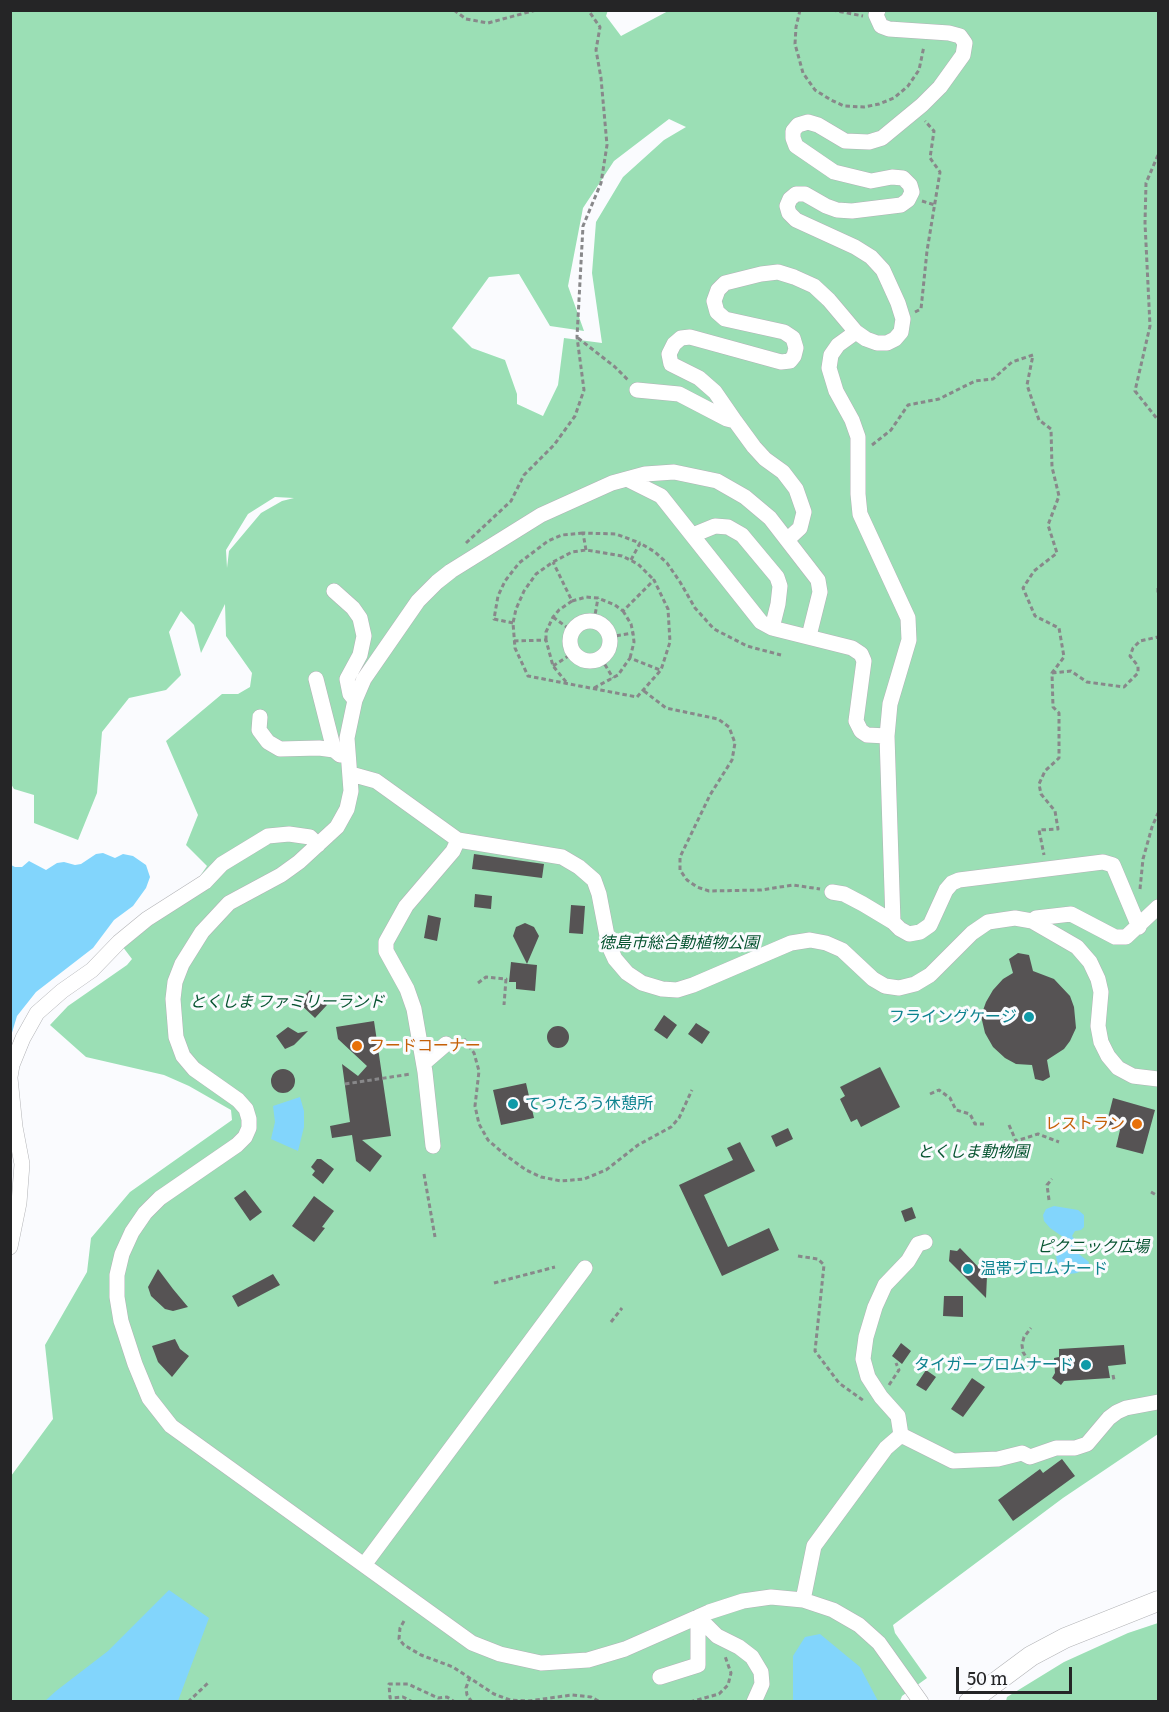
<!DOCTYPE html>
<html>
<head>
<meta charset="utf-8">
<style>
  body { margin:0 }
  #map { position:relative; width:1169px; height:1712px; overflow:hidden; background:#fafbfe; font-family:Literata,serif }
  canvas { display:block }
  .frame { position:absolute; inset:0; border:12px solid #252526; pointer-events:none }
  .scale { position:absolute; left:956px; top:1667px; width:116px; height:27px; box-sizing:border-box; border:3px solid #252526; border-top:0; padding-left:8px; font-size:18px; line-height:21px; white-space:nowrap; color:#252526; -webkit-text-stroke:4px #fafbfe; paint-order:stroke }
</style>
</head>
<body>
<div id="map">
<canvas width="1169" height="1712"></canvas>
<div class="frame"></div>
<div class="scale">50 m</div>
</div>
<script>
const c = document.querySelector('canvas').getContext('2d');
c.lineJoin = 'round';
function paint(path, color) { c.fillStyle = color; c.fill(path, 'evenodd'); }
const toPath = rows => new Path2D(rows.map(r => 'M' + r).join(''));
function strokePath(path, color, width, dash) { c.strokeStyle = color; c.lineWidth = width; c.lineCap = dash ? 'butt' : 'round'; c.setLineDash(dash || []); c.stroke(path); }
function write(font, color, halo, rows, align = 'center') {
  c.font = font + ' Literata,"Noto Sans JP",serif'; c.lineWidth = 6; c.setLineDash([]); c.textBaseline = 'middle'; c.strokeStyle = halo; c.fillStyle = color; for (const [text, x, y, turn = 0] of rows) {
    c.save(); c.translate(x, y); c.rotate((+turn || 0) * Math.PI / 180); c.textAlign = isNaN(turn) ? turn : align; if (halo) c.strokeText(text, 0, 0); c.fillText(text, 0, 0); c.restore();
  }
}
paint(toPath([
  [608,10,606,16,621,36,670,10,1158,11,1158,1434,1063,1498,893,1625,895,1633,927,1678,902,1696,900,1701,11,1701,11,1476,53,1419,45,1345,87,1272,91,1238,130,1192,232,1120,231,1110,189,1086,164,1075,86,1057,50,1025,68,1006,127,965,132,959,116,938,196,882,207,866,186,845,198,815,166,741,222,694,238,694,250,687,252,673,226,636,225,604,201,653,194,625,181,611,169,632,181,675,166,690,129,698,102,732,97,793,78,840,34,823,34,795,14,789,11,784,11,11],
  [669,119,686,127,664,140,623,177,596,222,592,273,602,343,564,338,558,385,543,416,517,404,517,394,505,360,472,348,452,328,489,277,519,274,550,326,584,331,568,286,583,208,614,161],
  [275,497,294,498,282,501,261,513,229,551,227,568,226,550,248,514],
  [1158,1623,1158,1701,1006,1701,1007,1697,1064,1662,1128,1633]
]), '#9bdfb5');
paint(toPath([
  [103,853,115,858,123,854,133,856,146,865,150,877,146,888,133,906,114,920,93,948,36,992,17,1016,11,1036,11,865,15,867,22,867,29,861,46,870,57,863,64,862,75,865,81,864,96,854],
  [300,1097,304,1111,304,1127,298,1151,271,1139,275,1122,273,1106],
  [1054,1206,1078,1210,1084,1215,1084,1227,1081,1230,1075,1231,1072,1236,1076,1241,1075,1251,1089,1262,1088,1267,1077,1273,1069,1274,1062,1271,1058,1265,1056,1257,1063,1237,1050,1228,1044,1221,1043,1215,1046,1209],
  [169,1590,209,1618,178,1701,45,1701,56,1691,108,1651],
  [820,1634,860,1667,878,1701,793,1701,793,1656,805,1637]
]), '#82d5fc');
paint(toPath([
  [474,854,544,864,542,878,472,869],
  [475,894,492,896,491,909,474,907],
  [571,905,585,906,583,934,569,933],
  [428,915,441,918,437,941,424,938],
  [525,923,534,927,539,936,527,964,537,965,535,991,516,989,516,982,509,982,511,962,527,964,513,936,516,927],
  [1018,953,1029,955,1033,971,1054,979,1070,996,1074,1007,1076,1028,1070,1041,1064,1049,1047,1060,1050,1077,1043,1081,1035,1079,1032,1065,1016,1064,1005,1058,993,1047,985,1033,981,1016,986,1002,993,990,1003,979,1013,973,1009,959],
  [310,990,327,1005,315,1018,298,1002],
  [664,1015,677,1025,667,1039,654,1030],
  [374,1021,391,1136,362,1140,382,1156,370,1172,356,1161,352,1135,332,1138,330,1126,350,1122,342,1064,358,1076,367,1066,338,1039,336,1027],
  [696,1023,710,1032,702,1044,688,1034],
  '547 1037a11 11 0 1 1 22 0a11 11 0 1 1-22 0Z',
  [288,1027,298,1033,308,1031,294,1045,285,1049,276,1036],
  [880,1067,900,1107,861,1127,857,1119,851,1122,840,1099,845,1096,840,1087],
  '271 1081a12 12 0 1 1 24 0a12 12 0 1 1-24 0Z',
  [526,1083,534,1118,501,1125,493,1090],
  [1113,1098,1155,1110,1143,1154,1116,1147,1120,1130,1106,1126],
  [788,1128,793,1139,776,1147,771,1136],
  [740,1142,755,1171,704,1195,728,1247,769,1228,779,1250,722,1276,679,1185,733,1160,727,1148],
  [317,1159,321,1159,334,1169,323,1184,312,1175,315,1171,311,1167],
  [245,1190,262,1212,250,1221,234,1198],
  [314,1196,334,1211,322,1227,325,1228,314,1242,292,1226],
  [912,1207,916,1218,905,1222,901,1211],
  [960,1248,987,1276,986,1298,949,1261,950,1250,957,1251],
  [158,1269,173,1289,188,1307,173,1311,165,1309,151,1296,148,1287],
  [273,1274,280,1285,238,1307,232,1296],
  [944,1296,963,1296,963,1317,943,1316],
  [175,1339,180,1349,189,1356,172,1377,158,1362,152,1346],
  [901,1343,911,1351,902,1364,892,1356],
  [1124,1345,1126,1364,1108,1366,1110,1378,1064,1381,1061,1385,1052,1378,1055,1373,1054,1358,1059,1357,1059,1349],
  [926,1370,936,1377,926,1391,916,1385],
  [972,1378,985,1387,963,1417,951,1409],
  [1062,1459,1075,1476,1013,1521,998,1500,1040,1469,1043,1473]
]), '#565354');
const minor = toPath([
  [856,332,838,345,831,355,829,368,836,391,852,420,858,437,858,494,860,514,908,618,909,640,890,704,887,736,893,922,900,929,909,934,920,932,930,925,946,890,952,883,959,880,1103,862,1113,865,1139,927],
  [637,390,679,394,727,419,735,421,754,447,765,459,783,472,796,489,804,512,800,528,787,540],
  [735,421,715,392,699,378,671,364,669,354,674,344,681,338,690,337,781,362,790,361,794,356,796,348,793,338,784,332,725,319,717,312,714,301,718,290,725,283,761,274,778,272,794,277,814,286,829,300,856,332,866,339,877,343,887,343,895,339,901,332,903,319,898,303,883,270,871,257,855,247,796,220,789,213,787,206,790,199,796,194,805,194,826,206,837,210,852,211,901,205,908,200,912,192,910,185,903,178,892,177,871,181,834,172,796,146,793,138,793,131,798,125,808,122,818,125,845,141,869,142,882,138,922,105,940,87,963,55,965,43,960,36,949,33,889,29,881,26,876,15,878,10],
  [627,479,661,496,761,622,772,628],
  [693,535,715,526,728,527,742,535,777,577,780,586,778,604,772,628,852,648,861,654,864,661,856,721,861,731,867,735,887,736],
  [334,591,353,608,360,618,364,636,360,655,347,679,350,694,355,700],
  '570 641a20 20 0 1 1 40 0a20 20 0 1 1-40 0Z',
  [809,636,820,592,818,580,770,518,745,497,717,481,674,472,645,474,612,483,541,515,451,571,437,582,418,601,364,679,355,700,347,738,351,791,347,809,337,827,299,862,281,875,229,903,202,932,182,964,175,982,173,999,176,1037,183,1056,194,1069,238,1100,246,1109,249,1119,249,1128,245,1137,237,1145,160,1198,145,1213,132,1232,122,1254,117,1275,117,1297,121,1321,135,1364,149,1398,171,1426,472,1643,500,1654,541,1663,588,1660,625,1649,709,1612,743,1601,771,1597,803,1600,833,1610,859,1625,879,1643,921,1702],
  [316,679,334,750,340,755],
  [260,717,259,730,268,742,280,749,319,748,334,750],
  [351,774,376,781,383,786,458,840,562,857,579,867,594,880,599,894,609,946,615,959,627,973,642,983,662,989,677,990,693,985,791,943,810,940,826,943,842,950,873,979,885,986,899,988,915,984,930,975,972,933,988,922,1015,918,1032,921,1077,947,1090,962,1098,979,1101,992,1098,1026,1101,1042,1108,1056,1118,1068,1133,1076,1158,1079],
  [832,892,844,894,863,904,893,922],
  [1032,921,1036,918,1071,914,1115,937,1126,937,1158,907],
  [424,1063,446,1044],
  [10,1077,12,1065,23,1038,37,1013,62,991,92,970,119,942,147,919,205,882,222,864,268,836,289,834,310,837,318,845],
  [10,1078,15,1127,22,1164,19,1203,10,1247],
  [433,1146,425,1072,414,1009,407,989,386,951,386,942,406,906,453,851,458,840],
  [925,1242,918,1244,908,1261,885,1285,875,1307,866,1337,863,1359,868,1377,881,1397,898,1416,901,1435,953,1461,998,1459,1022,1453,1030,1457,1056,1448,1075,1448,1087,1444,1109,1418,1117,1412,1126,1408,1158,1402],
  [364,1565,585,1268],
  [803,1600,814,1546,886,1448,901,1435],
  [660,1677,698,1665,698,1617,717,1636,739,1647,752,1657,761,1672,762,1684,754,1702]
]);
const major = toPath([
  [969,1702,1031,1656,1065,1638,1158,1601]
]);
strokePath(minor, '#b2b3b6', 16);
strokePath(major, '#b2b3b6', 21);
strokePath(toPath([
  [454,10,466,19,488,23,536,10],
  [800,10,796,27,795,44,803,73,815,90,831,100,844,106,864,107,879,104,894,98,908,86,919,70,924,46],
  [832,10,863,16],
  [1158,155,1146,183,1145,223,1150,326,1135,391,1158,420],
  [922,201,935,205],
  [915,312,921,309,927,251,940,172,930,158,934,131,925,121],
  [578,338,615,367,628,380],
  [872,445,891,430,908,405,939,399,975,381,993,379,1012,362,1033,355,1027,385,1039,420,1051,429,1052,467,1059,496,1048,525,1057,553,1034,571,1023,588,1035,616,1059,628,1064,657,1052,673,1053,707,1059,713,1059,758,1045,771,1039,784,1041,794,1055,811,1058,829,1039,830,1044,855],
  [466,543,511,501,524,475,554,445,575,416,584,390,577,337,583,226,601,183,607,145,601,78,596,50,600,27,588,10],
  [586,550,583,533,616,534,640,543],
  [631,560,640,543,655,552,667,563,680,582,695,608,714,629,747,646,781,655],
  [1158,588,1158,594],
  [572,601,586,597,598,598,615,605,623,611,654,580,668,609,670,642,661,670,637,697,528,676,515,648,513,623,516,609,524,591,536,574,553,562,572,552,586,550,622,556,638,564,654,580],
  [623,611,631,624,633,633],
  [553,617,572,631],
  [594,621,598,598],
  [513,623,494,619,498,596,505,581,519,563,548,541,562,535,583,533],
  [609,637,633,633,634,642,630,658],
  [546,640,546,632,553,617,559,610,572,601,553,562],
  [514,641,546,640,553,666,567,683],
  [601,658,613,678],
  [553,666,573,653],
  [1052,673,1071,671,1087,682,1124,687,1138,673,1138,666,1130,656,1133,648,1140,641,1158,637],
  [594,688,618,675,630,658,660,670],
  [644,691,666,708,718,719,729,727,735,743,732,760,710,795,680,857,680,870,687,880,697,887,709,891,761,890,793,885,820,889],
  [1140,889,1143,859,1152,827,1158,813],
  [478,983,486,977,506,979,504,1005],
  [464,1039,474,1053,479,1071,475,1106,479,1124,488,1140,504,1154,526,1170,541,1177,561,1181,584,1179,606,1170,638,1145,671,1127,679,1118,692,1090],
  [345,1084,411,1074],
  [930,1094,939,1090,950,1098,956,1110,970,1114,975,1124,984,1124],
  [1009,1125,1016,1141,1038,1134,1059,1142],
  [424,1174,435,1237],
  [1151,1192,1158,1196],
  [1049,1200,1047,1185,1052,1179],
  [798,1256,818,1259,824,1265,815,1351,839,1383,864,1401],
  [494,1283,555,1267],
  [611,1322,622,1308],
  [1029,1362,1023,1352,1022,1345,1024,1337,1031,1328],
  [1113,1375,1114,1380],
  [889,1385,899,1370,896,1363],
  [404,1621,400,1628,399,1639,404,1645,421,1655,453,1667,494,1694,510,1700,528,1701,572,1695,591,1697,600,1702],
  [470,1677,466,1688,467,1695,472,1702],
  [188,1702,209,1682],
  [413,1702,403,1697,390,1698,389,1684,408,1684,438,1698,447,1697,455,1702],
  [690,1702,719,1694,728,1685,731,1673,725,1656]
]), '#88888a', 3, [4.5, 3]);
strokePath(minor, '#fff', 15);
strokePath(major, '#fff', 20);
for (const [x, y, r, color] of [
  [1029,1017,6,"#0f9aa8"],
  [357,1046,6,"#e8710a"],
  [513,1104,6,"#0f9aa8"],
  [1137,1124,6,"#e8710a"],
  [968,1269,6,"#0f9aa8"],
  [1086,1365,6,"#0f9aa8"]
]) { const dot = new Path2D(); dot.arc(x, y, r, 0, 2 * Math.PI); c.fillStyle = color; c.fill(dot); strokePath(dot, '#fafbfe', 2); }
write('italic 16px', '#075431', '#fafbfe', [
  ["徳島市総合動植物公園",679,943],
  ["とくしま ファミリーランド",287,1002],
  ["とくしま動物園",973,1152],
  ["ピクニック広場",1093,1247]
]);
write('16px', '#0d838f', '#fafbfe', [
  ["フライングケージ",1017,1017],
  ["てつたろう休憩所",525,1104,"left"],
  ["温帯ブロムナード",980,1269,"left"],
  ["タイガープロムナード",1074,1365]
], 'right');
write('16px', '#c56008', '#fafbfe', [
  ["フードコーナー",369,1046],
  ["レストラン",1125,1124,"right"]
], 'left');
</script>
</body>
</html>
